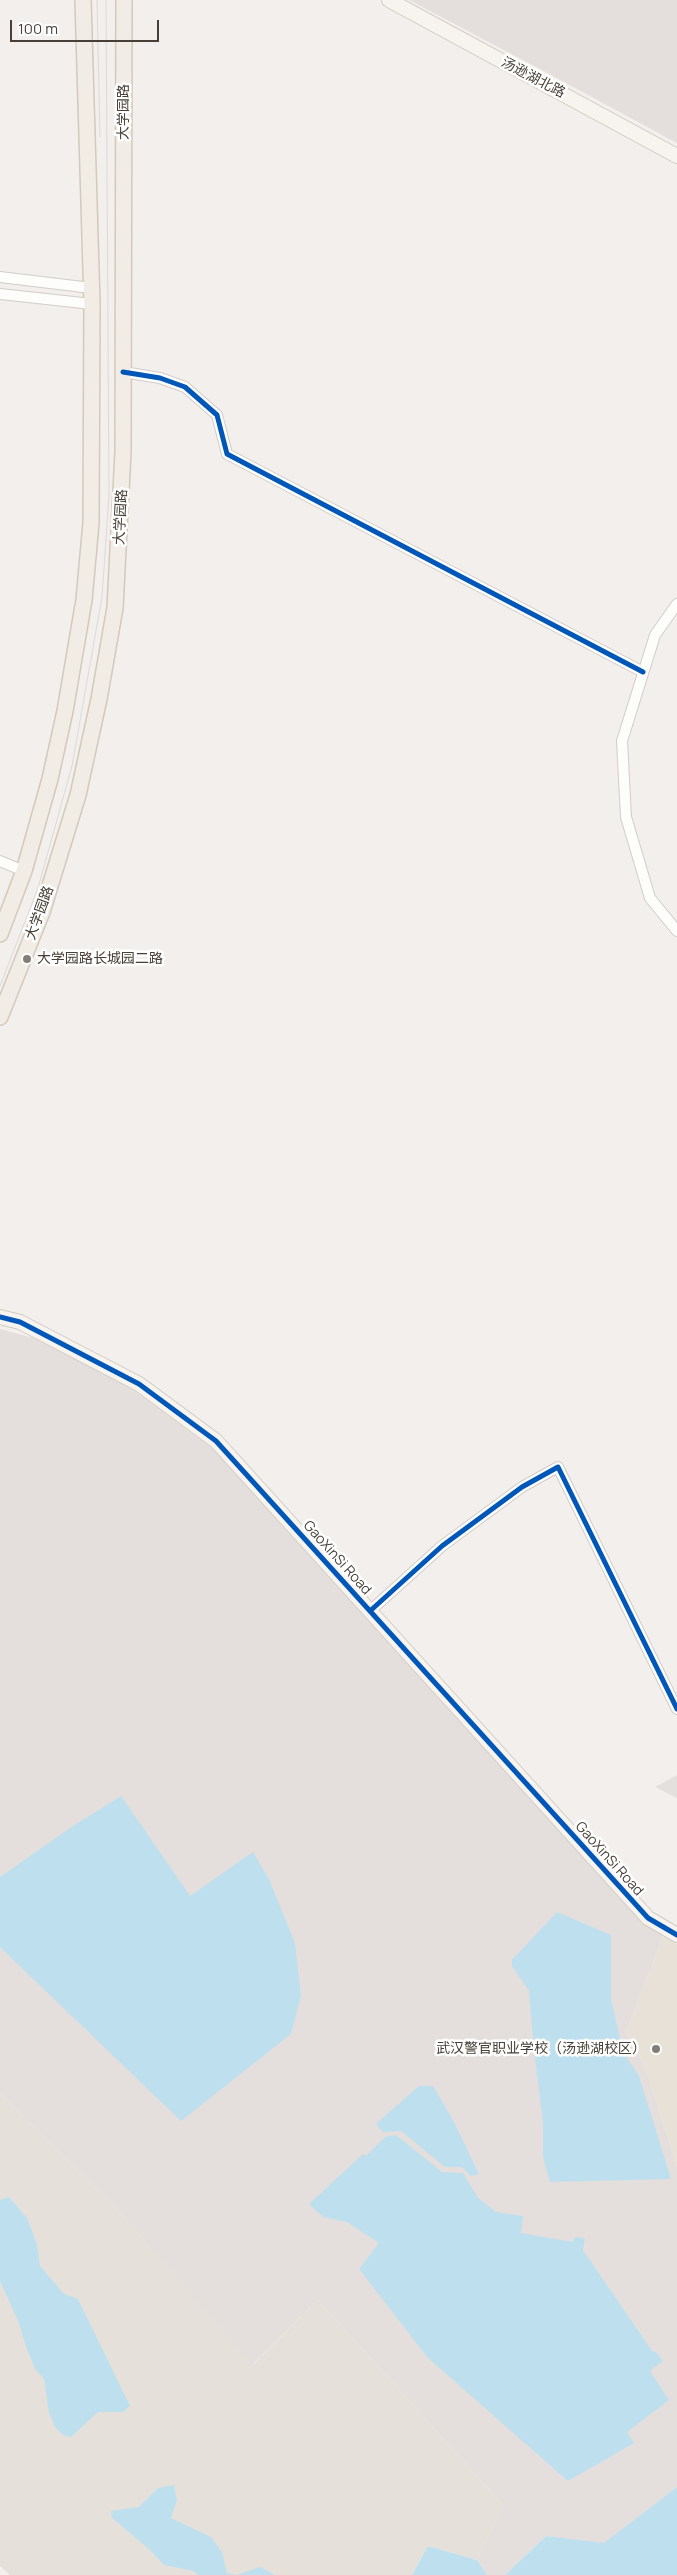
<!DOCTYPE html>
<html>
<head>
<meta charset="utf-8">
<style>
  body { margin:0 }
  #map { position:relative; width:677px; height:2575px; overflow:hidden; background:#f2efec; font-family:Manrope,sans-serif }
  canvas { display:block }
  .scale { position:absolute; left:10px; top:20px; width:149px; height:22px; box-sizing:border-box; border:2px solid #484038; border-top:0; padding-left:6px; font-size:15px; line-height:18px; white-space:nowrap; color:#484038; -webkit-text-stroke:4px #fff; paint-order:stroke }
</style>
</head>
<body>
<div id="map">
<canvas width="677" height="2575"></canvas>
<div class="scale">100 m</div>
</div>
<script>
const c = document.querySelector('canvas').getContext('2d');
c.lineJoin = 'round';
function paint(path, color) { c.fillStyle = color; c.fill(path, 'evenodd'); }
const toPath = rows => new Path2D(rows.map(r => 'M' + r).join(''));
function strokePath(path, color, width, dash) { c.strokeStyle = color; c.lineWidth = width; c.lineCap = dash ? 'butt' : 'round'; c.setLineDash(dash || []); c.stroke(path); }
function write(font, color, halo, rows, align = 'center') {
  c.font = font + ' Manrope,"Noto Sans SC",sans-serif'; c.lineWidth = 5; c.setLineDash([]); c.textBaseline = 'middle'; c.strokeStyle = halo; c.fillStyle = color; for (const [text, x, y, turn = 0] of rows) {
    c.save(); c.translate(x, y); c.rotate((+turn || 0) * Math.PI / 180); c.textAlign = isNaN(turn) ? turn : align; if (halo) c.strokeText(text, 0, 0); c.fillText(text, 0, 0); c.restore();
  }
}
paint(toPath([
  [0,2094,115,2207,254,2364,318,2300,503,2505,477,2560,428,2546,412,2575,10,2575,0,2566]
]), '#e5e0da');
paint(toPath([
  [409,0,677,0,677,143,538,68],
  [0,1329,33,1338,125,1384,225,1458,516,1781,663,1937,626,2032,645,2066,677,2166,677,2487,604,2544,546,2536,505,2575,487,2575,477,2560,503,2505,318,2300,253,2364,115,2207,0,2094]
]), '#e4dfdc');
paint(toPath([
  [663,1937,677,1944,677,2166,645,2066,626,2032]
]), '#e8e1d8');
paint(toPath([
  [677,1775,677,1798,655,1787]
]), '#e4e0dd');
paint(toPath([
  [121,1796,190,1896,253,1852,269,1879,295,1943,301,1996,291,2034,181,2121,0,1947,0,1877,73,1826],
  [557,1912,611,1935,611,1999,623,2052,639,2076,671,2179,550,2182,543,2157,543,2122,534,2051,529,1991,512,1966,512,1960],
  [419,2086,433,2086,454,2122,479,2174,471,2176,462,2167,445,2167,401,2131,383,2132,376,2124],
  [396,2135,442,2172,463,2173,478,2198,496,2212,523,2216,521,2233,573,2242,575,2237,585,2238,583,2250,652,2351,656,2352,663,2361,650,2371,669,2400,627,2432,634,2443,568,2481,428,2358,359,2269,379,2243,347,2222,323,2217,309,2204,363,2154,366,2156,385,2137],
  [9,2197,27,2218,37,2244,40,2266,64,2294,78,2299,130,2406,123,2412,98,2412,71,2437,63,2435,55,2427,49,2412,44,2379,35,2369,25,2344,19,2323,0,2281,0,2200],
  [174,2485,177,2500,171,2518,211,2537,222,2552,227,2573,237,2575,198,2575,194,2571,164,2565,150,2550,112,2518,111,2511,139,2507,158,2488],
  [677,2487,677,2575,505,2575,546,2536,604,2543],
  [428,2546,477,2560,487,2575,412,2575],
  [260,2567,275,2575,237,2575]
]), '#bee0ee');
const street = toPath([
  [0,277,91,288],
  [0,294,92,304],
  [123,372,160,378,185,387,217,415,227,454,643,672],
  [677,604,655,635,622,741,626,817,650,898,677,931],
  [0,861,24,871],
  [370,1611,442,1546,522,1487,558,1467,677,1709]
]);
const secondary = toPath([
  [389,0,677,156],
  [0,1317,20,1322,139,1384,216,1441,648,1918,677,1935]
]);
const primary = toPath([
  [0,934,24,871,50,779,65,711,84,600,91,523,92,304,83,0],
  [0,1017,42,912,78,795,99,699,115,608,123,452,124,0]
]);
strokePath(street, '#d0cdca', 12);
strokePath(secondary, '#d0cbc3', 16);
strokePath(primary, '#d4c9ba', 18);
strokePath(street, '#fdfdfc', 10);
strokePath(secondary, '#f7f4ef', 14);
strokePath(primary, '#f1ece5', 15);
strokePath(toPath([
  [97,0,100,137],
  [0,986,38,888,72,766,102,597,109,496,106,0]
]), '#dadad9', 1);
strokePath(toPath([
  [123,372,160,378,185,387,217,415,227,454,643,672],
  [0,1317,20,1322,139,1384,216,1441,648,1918,677,1935],
  [370,1611,442,1546,522,1487,558,1467,677,1709]
]), '#0057b8', 5);
for (const [x, y, r, color] of [
  [27,959,5,"#847d77"],
  [656,2049,5,"#847d77"]
]) { const dot = new Path2D(); dot.arc(x, y, r, 0, 2 * Math.PI); c.fillStyle = color; c.fill(dot); strokePath(dot, '#fff', 2); }
write('14px', '#484038', '#fff', [
  ["汤逊湖北路",533,78,28],
  ["大学园路",124,112,-90],
  ["大学园路",121,517,-87],
  ["大学园路",40,913,-70],
  ["GaoXinSi Road",337,1558,48],
  ["GaoXinSi Road",609,1859,48]
]);
write('14px', '#484038', '#fff', [
  ["大学园路长城园二路",37,959],
  ["武汉警官职业学校（汤逊湖校区）",646,2049,"right"]
], 'left');
</script>
</body>
</html>
